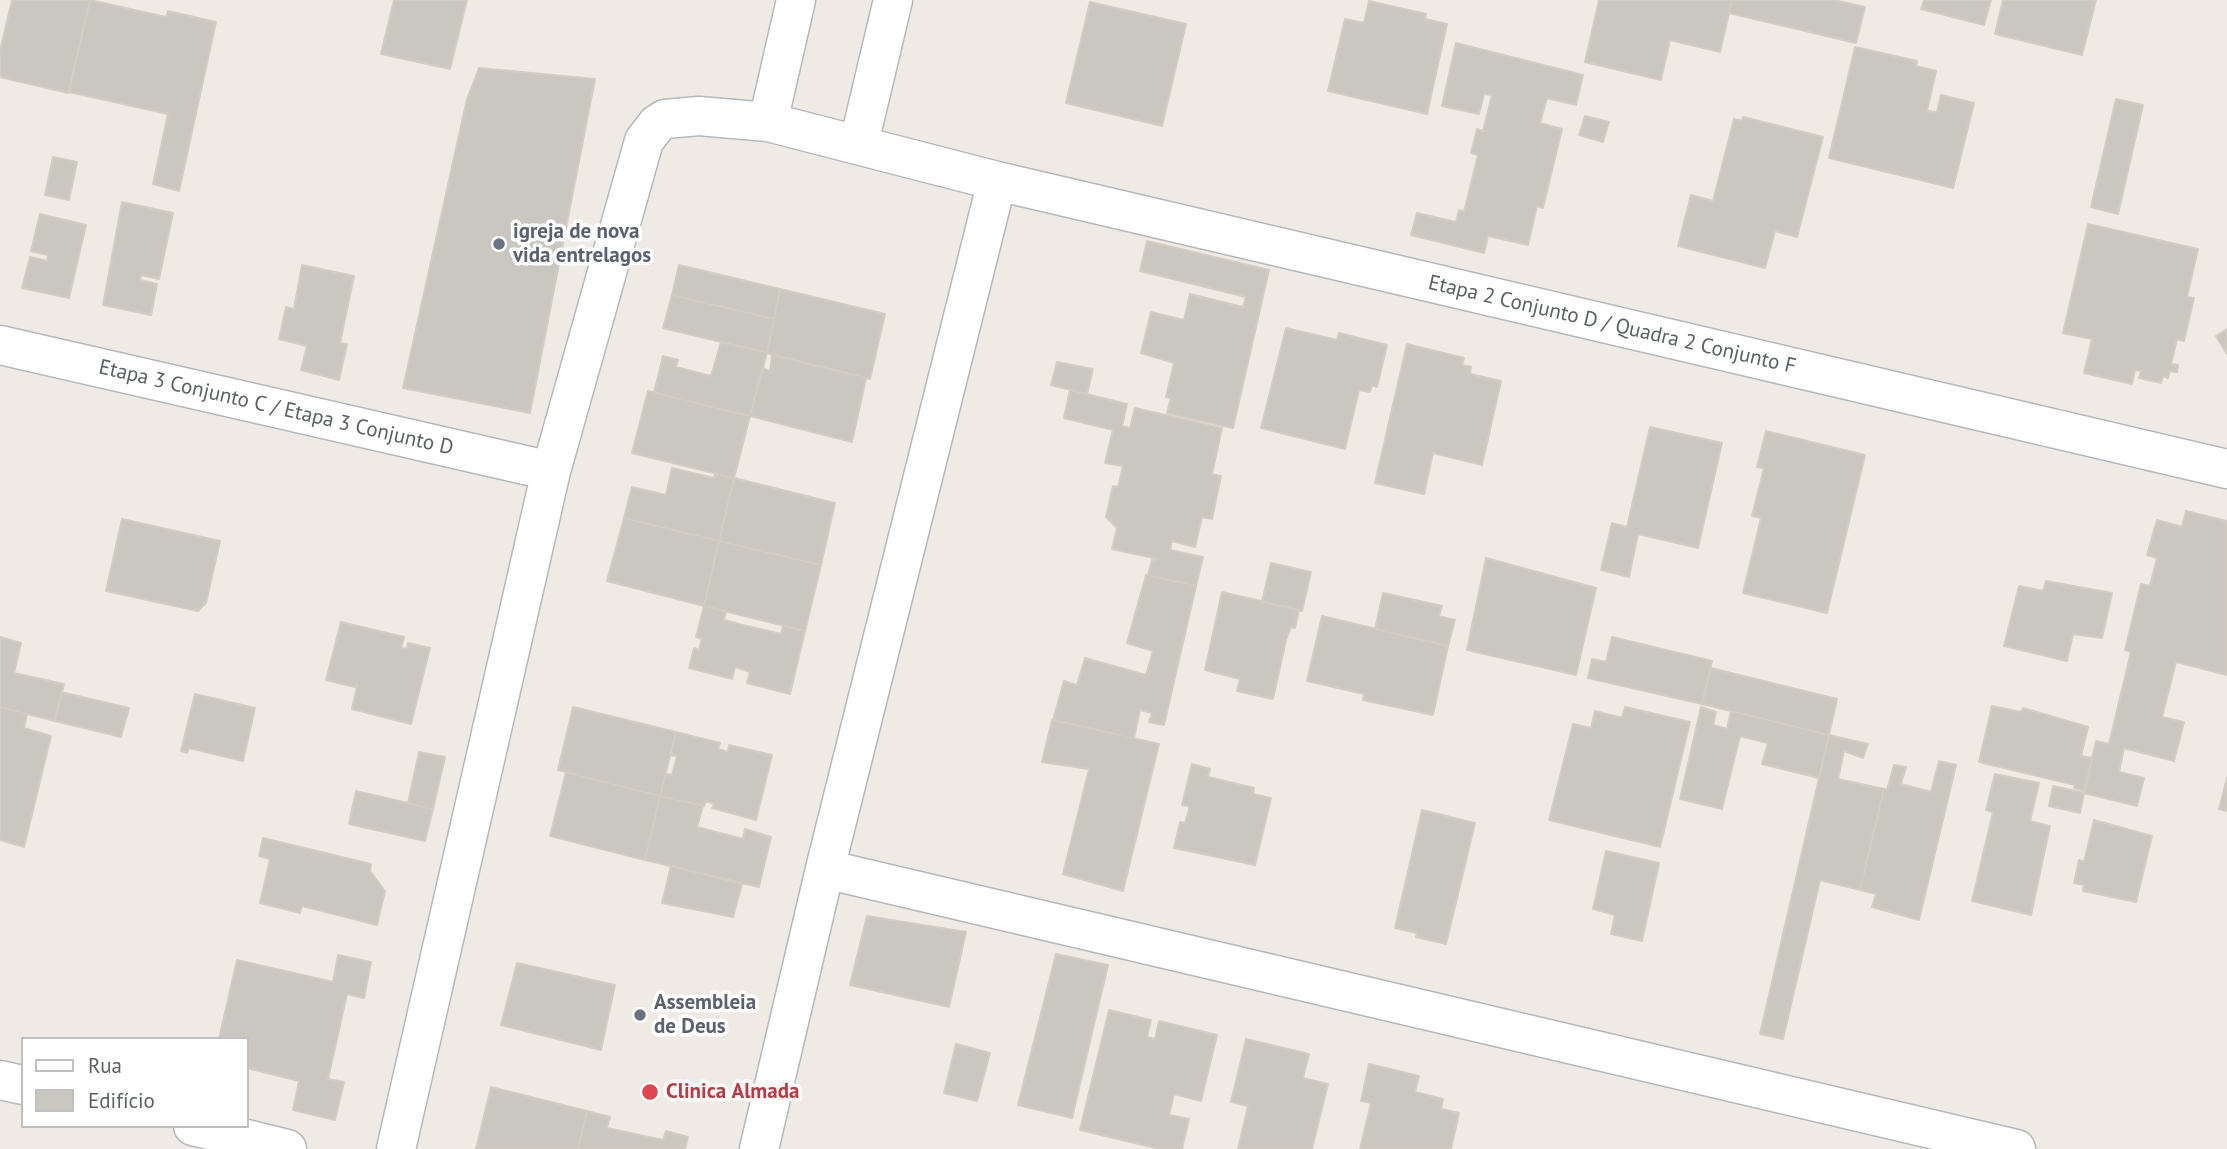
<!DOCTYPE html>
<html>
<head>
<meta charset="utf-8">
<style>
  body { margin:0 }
  #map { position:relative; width:2227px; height:1149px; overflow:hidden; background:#efebe4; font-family:"PT Sans",sans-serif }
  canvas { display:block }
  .legend { position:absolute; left:21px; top:1037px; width:228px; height:91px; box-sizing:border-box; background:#fff; border:2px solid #bec0c1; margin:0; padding:9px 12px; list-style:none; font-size:21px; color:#5c6165 }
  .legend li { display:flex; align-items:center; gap:14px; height:35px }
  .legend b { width:35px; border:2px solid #bec0c1 }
</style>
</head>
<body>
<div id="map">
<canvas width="2227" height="1149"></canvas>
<ul class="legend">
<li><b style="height:9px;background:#fff"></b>Rua</li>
<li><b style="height:19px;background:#cac6c0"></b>Edifício</li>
</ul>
</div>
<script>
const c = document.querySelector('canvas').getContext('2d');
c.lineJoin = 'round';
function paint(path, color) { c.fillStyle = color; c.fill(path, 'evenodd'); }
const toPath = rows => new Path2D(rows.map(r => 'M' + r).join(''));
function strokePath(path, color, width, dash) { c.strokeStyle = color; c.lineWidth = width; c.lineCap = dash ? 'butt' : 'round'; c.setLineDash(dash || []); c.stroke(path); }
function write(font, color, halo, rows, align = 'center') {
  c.font = font + ' "PT Sans",sans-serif'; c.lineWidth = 7; c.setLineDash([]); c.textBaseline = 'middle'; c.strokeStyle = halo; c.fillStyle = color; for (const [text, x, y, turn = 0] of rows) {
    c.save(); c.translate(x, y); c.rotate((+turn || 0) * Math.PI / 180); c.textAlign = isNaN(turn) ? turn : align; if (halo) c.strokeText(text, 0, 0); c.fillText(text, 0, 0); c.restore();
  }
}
const building = toPath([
  [12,0,90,0,68,93,0,77,0,51,12,0],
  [90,0,166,17,168,11,216,22,179,191,153,184,168,114,69,92,90,0],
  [394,0,467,0,450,69,381,54,394,0],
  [1599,0,1732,0,1720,52,1670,40,1661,80,1585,62,1599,0],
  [1732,0,1834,0,1865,7,1856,43,1729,13,1732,0],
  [1924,0,1991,0,1984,25,1921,9,1924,0],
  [2003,0,2096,0,2082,55,1995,34,2003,0],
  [1369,1,1426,14,1425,19,1447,24,1427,114,1328,91,1345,19,1364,23,1369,1],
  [1090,2,1186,24,1162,126,1066,103,1090,2],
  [1456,43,1583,75,1576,105,1547,98,1540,123,1562,129,1543,208,1537,206,1528,245,1488,236,1484,253,1411,235,1417,213,1456,222,1459,210,1464,212,1478,155,1471,153,1477,129,1483,131,1492,95,1484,94,1479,114,1442,106,1456,43],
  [1855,47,1917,61,1916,66,1936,71,1927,111,1937,112,1941,95,1974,103,1953,188,1829,158,1855,47],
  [479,68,595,79,530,413,403,388,467,99,479,68],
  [2116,99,2143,105,2118,214,2091,207,2116,99],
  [1585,116,1609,122,1603,142,1579,135,1585,116],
  [1743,117,1823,137,1797,237,1775,231,1765,268,1678,246,1691,195,1713,201,1734,119,1742,121,1743,117],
  [53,157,77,162,69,200,45,195,53,157],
  [122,202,173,213,159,279,141,275,140,280,157,284,151,315,103,305,122,202],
  [40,214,86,225,69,298,22,288,30,257,47,261,48,255,31,251,40,214],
  [2088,224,2198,249,2187,297,2194,298,2184,341,2177,339,2171,364,2178,365,2177,372,2170,371,2168,378,2163,376,2161,383,2139,378,2141,371,2135,370,2132,384,2084,373,2092,339,2063,333,2088,224],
  [1147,241,1269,270,1233,428,1167,413,1171,398,1166,397,1174,363,1141,353,1151,312,1184,320,1190,294,1243,307,1246,297,1140,271,1147,241],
  [302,265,354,276,340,343,347,344,339,380,301,370,307,346,279,339,286,307,294,309,302,265],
  [679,265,780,289,774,319,672,295,679,265],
  [780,289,885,314,870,379,767,353,780,289],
  [672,295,774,319,767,353,663,328,672,295],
  [1286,328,1337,340,1339,333,1387,345,1377,387,1372,385,1370,392,1359,390,1345,449,1261,428,1286,328],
  [2227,329,2227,354,2216,336,2227,329],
  [721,342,767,353,750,416,654,393,663,356,678,360,676,367,711,376,721,342],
  [1407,344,1464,358,1462,365,1471,367,1470,374,1501,381,1482,465,1433,453,1424,494,1375,483,1407,344],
  [772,355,866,378,852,442,750,416,762,368,770,371,772,355],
  [1057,362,1093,369,1087,394,1051,385,1057,362],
  [1070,390,1127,404,1122,426,1130,428,1135,408,1222,428,1212,474,1221,476,1212,519,1202,517,1195,547,1172,541,1170,550,1203,557,1196,586,1148,575,1152,560,1158,559,1112,549,1117,528,1106,517,1113,486,1118,487,1123,466,1105,463,1113,430,1064,418,1070,390],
  [648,391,750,416,734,478,632,453,648,391],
  [1650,427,1722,443,1698,548,1638,534,1629,577,1601,570,1612,523,1627,527,1650,427],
  [1766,431,1865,455,1827,613,1743,593,1761,518,1752,516,1764,468,1757,467,1766,431],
  [672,468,714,478,715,474,734,478,719,541,624,518,632,487,666,495,672,468],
  [734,478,835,503,821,565,719,541,734,478],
  [2186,511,2227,521,2227,675,2176,662,2162,717,2184,722,2174,761,2124,748,2119,772,2144,778,2137,806,2084,793,2096,741,2109,744,2131,652,2125,650,2141,584,2150,586,2157,558,2147,555,2157,520,2182,527,2186,511],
  [624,518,719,541,704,606,607,581,624,518],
  [122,519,220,541,206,603,198,611,106,591,122,519],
  [719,541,821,565,805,631,704,606,719,541],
  [1486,558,1596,588,1576,675,1467,650,1486,558],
  [1271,563,1311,572,1302,611,1262,602,1271,563],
  [1146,575,1196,586,1164,725,1149,722,1152,713,1140,710,1134,738,1053,720,1064,681,1077,685,1085,658,1146,675,1153,651,1127,643,1146,575],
  [2046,581,2112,593,2102,638,2073,634,2067,661,2004,646,2019,586,2043,591,2046,581],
  [1222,592,1299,610,1295,628,1291,627,1286,640,1273,699,1237,691,1240,679,1205,670,1222,592],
  [1383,593,1442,606,1439,616,1455,620,1448,646,1375,629,1383,593],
  [704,606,726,611,724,620,743,625,781,634,783,625,805,631,790,694,747,683,750,672,735,667,732,679,689,668,694,648,699,650,702,639,696,637,704,606],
  [1322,616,1448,646,1433,715,1363,700,1364,694,1307,681,1322,616],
  [341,622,404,637,401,648,407,649,408,643,430,648,411,724,352,709,358,682,355,687,326,680,341,622],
  [0,637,21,643,14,673,64,684,55,721,0,707,0,637],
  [1612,637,1712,661,1702,704,1588,678,1592,659,1606,662,1612,637],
  [1711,668,1837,699,1829,735,1702,704,1711,668],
  [61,692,129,708,121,737,55,721,61,692],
  [195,694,255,708,243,761,189,748,187,753,181,751,195,694],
  [1992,706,2021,712,2023,708,2088,727,2081,756,2092,758,2085,791,2074,788,2075,785,1979,762,1992,706],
  [0,707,27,714,24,728,51,736,24,847,0,840,0,707],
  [573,707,676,732,660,796,558,770,573,707],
  [1625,707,1690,722,1660,847,1549,820,1573,724,1591,728,1595,711,1622,718,1625,707],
  [1701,707,1716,712,1713,725,1727,729,1731,711,1829,735,1819,778,1762,764,1768,743,1740,736,1722,809,1680,799,1701,707],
  [1052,720,1159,744,1123,891,1063,874,1089,769,1042,762,1052,720],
  [676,732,720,743,718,749,728,752,729,745,772,755,756,820,712,808,714,804,706,801,704,806,660,796,666,774,672,775,677,756,670,755,676,732],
  [1829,735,1868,744,1863,758,1844,751,1838,779,1884,789,1860,890,1820,880,1783,1039,1760,1034,1829,735],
  [419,752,445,757,433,809,408,803,419,752],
  [1939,761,1956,765,1919,920,1872,907,1876,894,1860,890,1884,789,1887,790,1894,765,1906,767,1901,784,1931,792,1939,761],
  [1192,764,1210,769,1208,777,1254,788,1253,794,1271,798,1255,865,1174,848,1180,822,1185,823,1189,810,1189,806,1182,805,1192,764],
  [566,772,660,796,645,860,550,836,566,772],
  [1995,774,2039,783,2030,821,2050,826,2031,915,1972,901,1993,812,1986,810,1995,774],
  [2227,778,2227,811,2219,809,2227,778],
  [2053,786,2084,793,2080,813,2049,806,2053,786],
  [356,791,433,809,425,841,349,824,356,791],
  [660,796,703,806,697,827,743,839,745,829,771,837,759,887,645,860,660,796],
  [1422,810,1475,823,1446,944,1416,937,1417,933,1395,928,1422,810],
  [2094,820,2152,836,2136,902,2083,891,2084,885,2074,883,2079,860,2084,862,2094,820],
  [263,838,371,864,370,871,385,891,377,925,302,906,300,913,260,903,270,859,259,856,263,838],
  [1606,851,1659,863,1642,941,1611,934,1615,915,1593,909,1606,851],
  [671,866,742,884,733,917,662,903,671,866],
  [867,916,966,932,949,1007,850,985,867,916],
  [1056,954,1108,965,1072,1118,1018,1105,1056,954],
  [338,955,371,962,364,998,347,994,328,1079,344,1082,335,1120,293,1110,299,1081,247,1068,247,1039,219,1039,237,960,333,982,338,955],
  [517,963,615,985,601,1050,501,1025,517,963],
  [1109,1010,1151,1020,1147,1037,1155,1039,1159,1021,1217,1035,1201,1101,1174,1094,1169,1115,1189,1119,1182,1149,1159,1149,1080,1130,1109,1010],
  [1246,1039,1309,1054,1303,1078,1328,1084,1312,1149,1238,1149,1248,1106,1231,1102,1246,1039],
  [956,1044,990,1053,977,1101,944,1093,956,1044],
  [1369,1064,1419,1076,1415,1092,1443,1099,1441,1109,1459,1113,1451,1149,1360,1149,1371,1103,1361,1101,1369,1064],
  [491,1087,587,1111,578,1149,476,1149,491,1087],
  [587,1111,610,1117,607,1128,663,1140,666,1131,688,1137,685,1149,578,1149,587,1111]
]);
paint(building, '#cac6c0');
strokePath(building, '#d4ccc2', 2);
const minor = toPath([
  [768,122,796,0],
  [859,143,893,0],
  [997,181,2227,469],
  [0,345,551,471],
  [825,869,2016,1149],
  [0,1080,23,1085],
  [193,1126,287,1149],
  [396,1149,551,471,644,141,657,124,665,119,699,116,768,122,997,181,825,869,759,1149]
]);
strokePath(minor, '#b5b8bc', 41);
strokePath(minor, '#fff', 38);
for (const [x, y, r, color] of [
  [499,244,7,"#6b7280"],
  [640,1015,7,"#6b7280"],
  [650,1092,9,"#e0444e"]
]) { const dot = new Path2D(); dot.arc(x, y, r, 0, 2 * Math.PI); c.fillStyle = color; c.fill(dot); strokePath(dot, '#fff', 2.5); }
write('bold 21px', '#5b616d', '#fff', [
  ["igreja de nova",513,232],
  ["vida entrelagos",513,256],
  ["Assembleia",654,1003],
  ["de Deus",654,1027]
], 'left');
write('21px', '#5c6165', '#fff', [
  ["Etapa 2 Conjunto D / Quadra 2 Conjunto F",1612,325,13],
  ["Etapa 3 Conjunto C / Etapa 3 Conjunto D",276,408,13]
]);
write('bold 21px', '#be3a42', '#fff', [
  ["Clinica Almada",666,1092]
], 'left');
</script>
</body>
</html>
